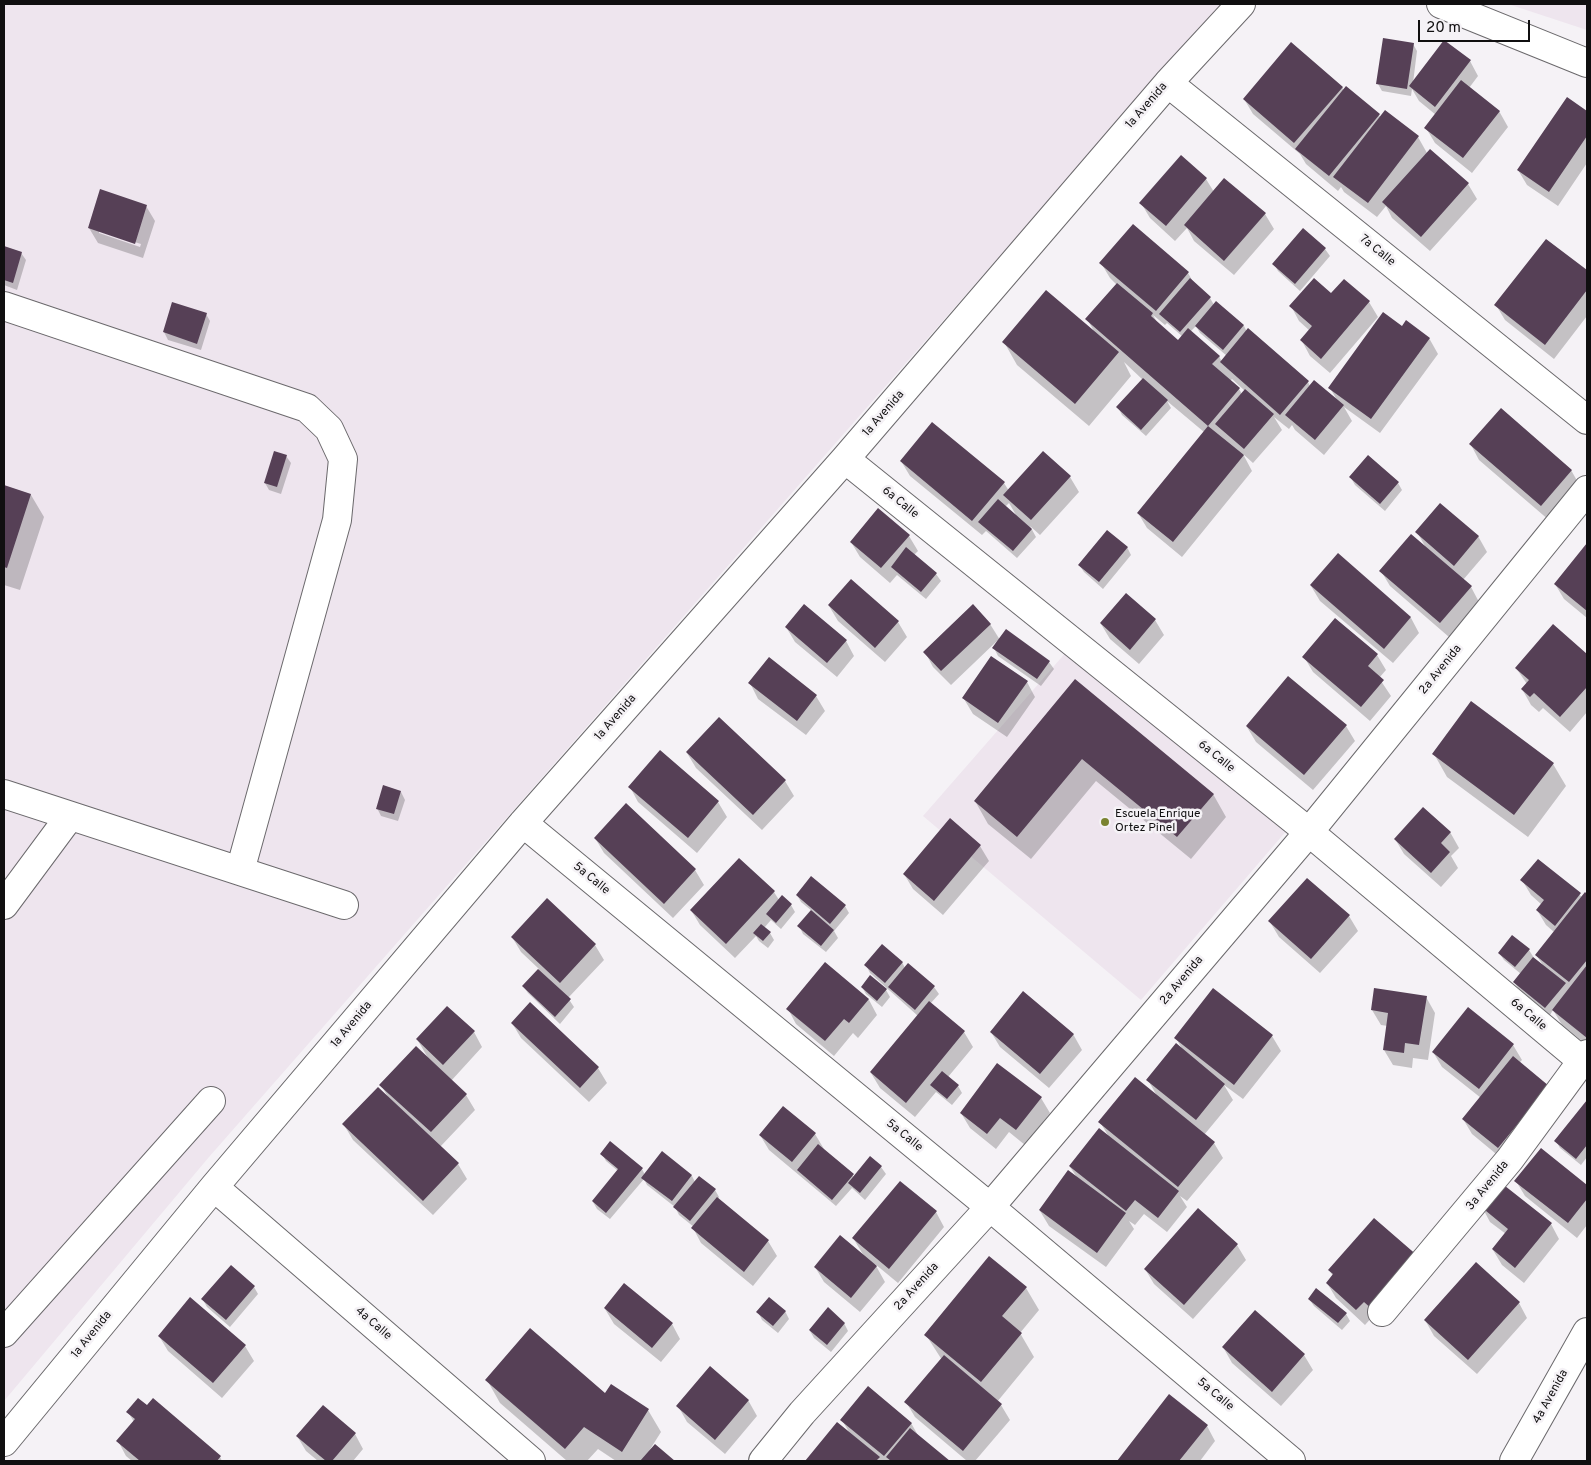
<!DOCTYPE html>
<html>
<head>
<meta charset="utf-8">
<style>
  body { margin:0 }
  #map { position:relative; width:1591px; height:1465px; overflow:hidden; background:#f5f2f6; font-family:Overpass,sans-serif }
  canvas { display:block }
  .frame { position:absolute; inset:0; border:5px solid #100f10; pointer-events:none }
  .scale { position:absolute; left:1418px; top:20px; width:112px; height:22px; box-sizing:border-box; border:2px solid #100f10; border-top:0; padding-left:6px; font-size:15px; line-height:18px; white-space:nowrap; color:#100f10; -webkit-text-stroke:4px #f5f2f6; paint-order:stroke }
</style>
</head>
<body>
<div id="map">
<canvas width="1591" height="1465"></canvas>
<div class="frame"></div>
<div class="scale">20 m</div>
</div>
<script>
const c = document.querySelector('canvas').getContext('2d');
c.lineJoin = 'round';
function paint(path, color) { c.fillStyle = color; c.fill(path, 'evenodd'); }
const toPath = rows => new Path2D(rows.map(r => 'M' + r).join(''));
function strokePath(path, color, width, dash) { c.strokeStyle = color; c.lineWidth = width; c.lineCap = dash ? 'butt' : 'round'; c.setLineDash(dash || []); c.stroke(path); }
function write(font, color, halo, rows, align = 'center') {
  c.font = font + ' Overpass,sans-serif'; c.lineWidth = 5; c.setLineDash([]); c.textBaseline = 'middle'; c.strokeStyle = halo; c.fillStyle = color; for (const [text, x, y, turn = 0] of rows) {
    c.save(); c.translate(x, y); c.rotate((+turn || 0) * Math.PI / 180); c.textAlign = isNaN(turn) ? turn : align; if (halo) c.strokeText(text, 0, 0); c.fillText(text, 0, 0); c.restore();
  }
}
paint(toPath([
  [4,4,1221,4,209,1157,4,1401],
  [1508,4,1587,4,1587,30],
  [1068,650,1288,829,1141,1000,923,816]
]), '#eee5ee');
paint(toPath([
  [1413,44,1417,51,1413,83,1470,61,1478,76,1469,88,1499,111,1508,127,1472,173,1435,143,1426,128,1436,115,1419,101,1412,89,1411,96,1382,91,1378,84],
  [1342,87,1344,91,1379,115,1381,118,1385,112,1418,137,1427,153,1468,184,1477,199,1430,251,1392,218,1386,206,1377,217,1344,192,1341,187,1338,191,1306,164,1300,154,1253,114,1244,99],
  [1568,99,1587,113,1587,163,1558,206,1527,185,1518,170],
  [1181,157,1206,179,1214,192,1265,214,1274,229,1234,275,1194,241,1187,228,1175,241,1150,218,1141,203],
  [146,206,155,221,143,258,98,243,89,228],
  [99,231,141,244,140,247,99,233],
  [1133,225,1188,273,1195,285,1210,298,1214,305,1216,302,1244,326,1247,332,1308,382,1310,386,1337,400,1330,388,1402,327,1429,338,1438,354,1380,433,1344,407,1352,421,1324,455,1295,430,1292,425,1289,429,1274,417,1282,430,1253,463,1243,454,1252,471,1182,557,1147,528,1138,513,1204,432,1167,401,1171,408,1146,436,1122,415,1118,407,1143,380,1124,362,1131,376,1089,426,1017,365,1004,342,1095,333,1087,319,1117,285,1110,278,1101,263],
  [1153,315,1165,325,1167,323,1183,337,1178,342,1158,324],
  [1196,326,1200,333,1227,356,1222,362,1219,356,1190,332],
  [1232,379,1245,391,1242,394,1239,389,1230,381],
  [1303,230,1325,249,1330,256,1300,291,1278,271,1274,264],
  [1547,240,1587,272,1587,316,1554,359,1505,320,1496,305],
  [4,247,21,253,26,260,17,290,4,285],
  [1344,280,1369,302,1378,317,1330,373,1310,356,1302,341,1310,331,1299,321,1291,306,1332,295],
  [206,314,210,321,201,350,168,340,164,332],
  [1471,445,1571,470,1580,486,1550,521,1479,460],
  [286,456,291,463,281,494,269,490,265,483],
  [901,461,1004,483,1009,491,1070,477,1079,492,1040,535,1030,526,1036,537,1017,558,986,531,982,535,910,476],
  [1009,503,1016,515,1005,507],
  [1351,478,1398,483,1402,490,1385,511,1355,485],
  [4,486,31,495,44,517,20,590,4,585],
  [1417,532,1478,536,1487,552,1463,580,1471,587,1479,602,1449,637,1390,586,1381,571,1426,548],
  [909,536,918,551,914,555,936,574,941,581,926,599,897,575,890,583,860,557,851,542],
  [1587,545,1587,618,1564,599,1555,584],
  [1127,547,1131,555,1103,589,1084,572,1079,565],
  [1311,586,1411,618,1419,633,1393,663,1320,601],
  [1126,595,1155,620,1164,635,1139,664,1110,639,1101,624],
  [829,606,898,622,907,637,885,662,838,621],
  [990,624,1000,640,1049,662,1054,669,1041,686,998,656,994,648,997,641,951,685,933,667,925,652],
  [1553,626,1587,656,1587,712,1570,732,1543,708,1539,712,1531,705,1522,689,1527,684,1516,668],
  [786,627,846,641,854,656,837,677,795,642],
  [1377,655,1386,670,1379,678,1391,696,1370,721,1313,672,1304,657],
  [769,658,816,696,825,711,806,735,758,699,750,683],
  [1075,681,1213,794,1226,817,1191,859,1096,781,1031,859,988,824,975,801],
  [1027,682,1035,697,1007,737,973,714,964,699],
  [719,719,785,781,794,796,762,830,696,768,687,753],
  [1346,726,1355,741,1313,790,1256,742,1247,727],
  [660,752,718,802,727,817,697,853,638,802,630,787],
  [1434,754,1553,764,1566,786,1528,837,1447,777],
  [401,792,405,800,398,821,381,816,377,808],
  [626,805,695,870,704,885,673,918,604,853,595,838],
  [950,820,980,846,989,861,943,915,913,889,904,874],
  [1450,832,1459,848,1451,856,1458,868,1441,887,1404,854,1395,839],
  [739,859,774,892,779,900,782,897,791,905,795,912,781,929,771,920,764,928,770,933,774,940,768,948,759,941,756,936,735,958,700,925,691,910],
  [1539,860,1582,897,1585,894,1587,896,1587,1045,1562,1025,1553,1010,1550,1015,1519,989,1514,982,1521,974,1504,960,1499,953,1529,950,1534,958,1543,965,1536,955,1554,932,1546,925,1537,910,1542,905,1531,895,1522,880],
  [797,895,845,906,849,913,834,931,838,938,826,952,803,934,799,926,812,911,801,902],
  [1349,916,1358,931,1320,973,1279,937,1270,922],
  [512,937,595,945,604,960,568,998,574,1007,560,1024,528,993,523,986,539,969,521,952],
  [902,962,905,968,934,987,939,994,930,1004,964,1032,973,1047,948,1077,958,1086,962,1093,952,1105,936,1092,915,1117,880,1088,871,1073,918,1016,870,973,866,965],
  [826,964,869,1000,877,1015,858,1038,853,1033,834,1056,796,1024,788,1009],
  [862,987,886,990,890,997,882,1007,866,994],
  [1426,997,1435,1013,1428,1060,1413,1058,1412,1068,1393,1065,1384,1050,1388,1026,1381,1025,1372,1010],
  [530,1004,598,1068,607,1083,589,1102,521,1038,512,1023],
  [474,1032,482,1047,451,1081,466,1095,475,1110,440,1147,458,1164,467,1179,433,1215,353,1140,344,1125,388,1097,381,1085,428,1058,417,1039],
  [991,1032,1073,1034,1082,1050,1049,1088,1000,1047],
  [1272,1036,1281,1051,1243,1099,1224,1085,1233,1100,1204,1135,1214,1143,1223,1158,1187,1201,1180,1196,1187,1207,1167,1232,1144,1214,1135,1225,1129,1221,1134,1229,1106,1267,1049,1226,1040,1211,1078,1179,1070,1167,1109,1137,1100,1122,1157,1096,1148,1080,1182,1049,1176,1038],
  [1513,1045,1522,1060,1519,1063,1548,1087,1507,1163,1472,1134,1463,1119,1481,1098,1442,1067,1433,1052],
  [1041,1098,1050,1113,1025,1145,1009,1132,996,1149,970,1128,961,1113],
  [1587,1102,1587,1157,1581,1165,1560,1148,1556,1141],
  [815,1134,824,1149,823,1150,854,1177,870,1157,881,1167,886,1174,865,1200,852,1188,836,1206,769,1150,760,1135],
  [1541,1150,1587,1187,1587,1225,1577,1238,1525,1196,1516,1181],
  [663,1153,692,1176,695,1182,715,1190,719,1197,718,1199,768,1241,777,1256,753,1286,701,1243,693,1228,694,1227,679,1215,675,1207,647,1185,644,1179,610,1219,597,1209,593,1202,618,1171,606,1161,602,1154,642,1169,645,1175],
  [1482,1207,1551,1224,1559,1239,1524,1283,1502,1265,1493,1250,1506,1234,1490,1222],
  [1198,1210,1237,1245,1246,1260,1193,1319,1154,1284,1145,1269],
  [936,1212,944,1227,898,1283,875,1264,885,1282,860,1312,824,1282,815,1267,864,1256,853,1238],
  [1374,1220,1373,1316,1365,1325,1336,1298,1327,1283,1333,1276,1329,1270],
  [254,1287,258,1294,230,1327,207,1307,203,1300],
  [1026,1288,1039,1310,1020,1333,1034,1357,997,1402,1001,1405,1010,1420,975,1461,967,1461,915,1417,906,1402,942,1360,926,1335],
  [191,1299,245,1346,254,1361,222,1398,168,1351,159,1336],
  [1309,1299,1346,1314,1350,1321,1342,1330,1314,1306],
  [1519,1303,1527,1318,1477,1374,1434,1336,1425,1320],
  [605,1309,672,1324,680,1339,661,1362,614,1324],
  [785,1311,789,1319,778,1333,762,1320,758,1312],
  [1255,1312,1304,1355,1313,1370,1281,1406,1232,1363,1223,1347],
  [844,1323,848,1331,831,1352,814,1338,810,1331],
  [487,1380,605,1395,648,1410,661,1432,649,1451,655,1446,673,1461,616,1461,598,1449,587,1461,567,1461,500,1403],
  [1170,1396,1207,1426,1215,1441,1200,1461,1118,1461],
  [153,1400,220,1457,222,1461,132,1461,126,1456,118,1441,134,1422,128,1412,147,1407],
  [748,1400,757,1416,725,1454,687,1422,678,1406],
  [842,1420,911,1423,919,1437,948,1461,807,1461,838,1423,849,1432],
  [355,1434,363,1449,353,1461,318,1461,306,1451,297,1436]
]), '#0003');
paint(toPath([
  [1383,38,1414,43,1407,89,1376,84],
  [1444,40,1471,60,1435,107,1409,86],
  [1291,42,1343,87,1294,143,1243,99],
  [1461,80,1500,111,1463,158,1424,128],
  [1346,86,1380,114,1329,176,1295,149],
  [1567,97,1587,111,1587,136,1549,192,1517,170],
  [1385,110,1419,136,1368,203,1333,177],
  [1430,149,1469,183,1421,237,1382,202],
  [1181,155,1207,178,1166,226,1139,203],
  [1224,178,1266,213,1224,261,1184,225],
  [100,189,147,205,135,244,88,228],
  [1133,224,1189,272,1156,311,1099,263],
  [1303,228,1326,248,1295,284,1272,264],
  [1546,239,1587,270,1587,290,1545,345,1494,305],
  [4,246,22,252,13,283,4,280],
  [1190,278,1211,297,1180,332,1159,314],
  [1314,278,1331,293,1344,279,1370,301,1321,359,1300,340,1312,326,1289,306],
  [1117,283,1153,313,1151,316,1178,340,1188,328,1220,356,1212,364,1240,388,1208,426,1244,455,1173,542,1137,513,1208,426,1085,319],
  [1046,290,1119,352,1075,404,1002,342],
  [1216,301,1244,325,1223,350,1195,326],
  [172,302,207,313,197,344,163,332],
  [1383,312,1402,326,1406,320,1430,338,1371,419,1328,388],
  [1248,328,1309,381,1280,415,1220,362],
  [1143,378,1168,400,1141,430,1116,407],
  [1314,380,1344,405,1315,440,1285,415],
  [1245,389,1274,414,1244,449,1215,424],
  [1501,408,1572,470,1541,506,1469,444],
  [932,422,1005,482,972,521,900,461],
  [274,451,287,455,277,487,264,483],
  [1043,451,1071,476,1031,520,1003,495],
  [1368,455,1399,482,1380,504,1349,477],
  [4,485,31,494,7,568,4,567],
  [998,499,1032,529,1013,551,978,522],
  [1440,503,1479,536,1454,566,1415,532],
  [878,508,910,535,881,568,850,542],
  [1107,530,1128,547,1099,582,1078,565],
  [1411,534,1472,586,1440,623,1379,571],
  [1587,543,1587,611,1554,584],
  [906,547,937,573,921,592,891,567],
  [1338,553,1411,617,1384,649,1310,585],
  [851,579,899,621,875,648,828,605],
  [1126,593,1156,619,1130,650,1100,623],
  [804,604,847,640,827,663,785,627],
  [973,604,991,624,941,671,923,652],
  [1335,618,1378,654,1368,666,1384,680,1361,707,1302,657],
  [1553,624,1587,654,1587,687,1560,717,1534,693,1530,697,1521,689,1529,680,1515,668],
  [1006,629,1050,661,1037,679,992,648],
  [991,656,1028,681,998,723,962,698],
  [769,657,817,695,797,721,748,683],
  [1288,676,1347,725,1304,775,1246,726],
  [1075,679,1214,794,1177,837,1082,759,1017,837,974,801],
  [1471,701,1554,763,1514,815,1432,754],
  [719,717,786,780,753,815,686,752],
  [660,750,719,801,688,838,628,787],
  [383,785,401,791,394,814,376,809],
  [626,803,696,869,664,904,594,838],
  [1423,807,1451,832,1441,843,1450,852,1431,873,1394,839],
  [950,818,981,845,934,901,903,874],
  [739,858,775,891,726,944,690,910],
  [1538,859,1581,893,1555,926,1536,910,1544,900,1520,880],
  [811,876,846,905,830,924,796,895],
  [1307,878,1350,915,1311,959,1268,921],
  [1585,892,1587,894,1587,960,1569,982,1535,955],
  [782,895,792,904,776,923,766,914],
  [547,898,596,944,560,983,511,937],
  [811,910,834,930,821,946,797,926],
  [761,924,771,932,763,941,753,933],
  [1512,935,1530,949,1515,967,1498,953],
  [882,944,903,962,885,983,864,965],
  [1533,957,1566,983,1545,1008,1513,982],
  [825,962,869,999,849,1023,844,1019,825,1041,786,1009],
  [908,963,935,986,915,1010,888,987],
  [1587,965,1587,1038,1552,1010],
  [538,969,571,999,555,1017,522,986],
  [870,975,887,989,877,1001,861,987],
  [1213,988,1273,1035,1234,1085,1174,1038],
  [1374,988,1427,996,1419,1045,1405,1043,1404,1053,1383,1050,1388,1013,1371,1010],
  [1023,991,1074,1034,1040,1074,990,1032],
  [929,1001,965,1031,906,1103,870,1072],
  [530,1002,599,1067,580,1088,511,1023],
  [447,1006,475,1031,443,1065,416,1039],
  [1468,1007,1514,1044,1479,1089,1432,1052],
  [1176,1043,1225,1084,1196,1120,1146,1080],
  [416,1046,467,1094,431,1132,379,1085],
  [1513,1056,1549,1086,1498,1148,1462,1119],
  [997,1063,1042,1097,1016,1130,1000,1118,987,1134,960,1113],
  [942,1071,959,1085,947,1099,930,1085],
  [1135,1077,1215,1142,1178,1187,1098,1122],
  [378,1087,459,1163,423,1201,342,1124],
  [1587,1100,1587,1145,1576,1159,1554,1141],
  [783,1106,816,1133,792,1162,759,1135],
  [1099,1128,1179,1191,1158,1218,1135,1200,1126,1211,1069,1166],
  [610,1141,643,1168,606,1213,592,1201,618,1169,600,1154],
  [818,1144,854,1174,832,1200,797,1170],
  [1541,1148,1587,1185,1587,1199,1568,1223,1514,1181],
  [662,1151,692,1175,672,1201,641,1178],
  [870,1156,882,1166,860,1193,848,1183],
  [1068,1170,1126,1213,1097,1253,1039,1210],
  [699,1176,716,1189,690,1221,673,1207],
  [900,1181,937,1211,889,1269,852,1238],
  [1500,1182,1552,1223,1515,1268,1492,1249,1508,1229,1480,1206],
  [717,1197,769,1240,744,1272,691,1228],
  [1198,1208,1238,1244,1184,1305,1144,1269],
  [1374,1218,1419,1257,1373,1310,1364,1302,1356,1310,1326,1283,1333,1274,1328,1270],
  [840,1235,877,1266,851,1298,814,1267],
  [989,1256,1027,1287,1002,1316,1022,1333,981,1382,924,1335],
  [1476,1262,1520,1302,1468,1360,1424,1320],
  [231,1265,255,1286,226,1320,201,1299],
  [624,1283,673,1323,652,1348,604,1308],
  [1316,1288,1347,1313,1338,1323,1308,1299],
  [190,1297,246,1345,213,1383,158,1336],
  [769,1297,786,1311,773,1326,756,1312],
  [828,1307,845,1323,827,1345,809,1330],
  [1255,1310,1305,1354,1272,1392,1222,1347],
  [530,1328,605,1393,611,1384,649,1409,622,1452,584,1427,565,1449,485,1380],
  [944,1355,1002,1404,963,1451,904,1402],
  [710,1366,749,1400,715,1440,676,1406],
  [868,1386,912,1423,884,1456,840,1420],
  [1169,1394,1208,1425,1179,1461,1117,1461],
  [138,1398,147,1405,153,1398,221,1456,217,1461,140,1461,116,1441,135,1419,126,1412],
  [323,1405,356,1433,332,1461,326,1461,296,1436],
  [837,1422,880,1457,876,1461,805,1461],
  [910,1428,950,1461,891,1461,886,1457],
  [655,1444,675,1461,640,1461]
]), '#564056');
const minor = toPath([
  [1441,4,1587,63],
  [1168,83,1587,420],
  [4,306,307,408,329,429,343,459,337,520,240,871],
  [845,459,1309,832,1581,1060],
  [4,794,344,905],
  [523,823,990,1207,1291,1461],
  [4,905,70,816],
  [214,1187,531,1461],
  [1382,1312,1510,1159,1587,1054],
  [4,1333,211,1101],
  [4,1442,214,1187,523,823,845,459,1168,83,1241,4],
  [763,1461,802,1413,990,1207,1309,832,1587,490],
  [1514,1461,1587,1332]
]);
strokePath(minor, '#6b696c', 30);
strokePath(minor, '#fff', 28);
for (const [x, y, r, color] of [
  [1105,822,5,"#7a8330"]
]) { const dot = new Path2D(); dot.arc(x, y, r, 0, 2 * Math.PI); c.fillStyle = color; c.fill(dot); strokePath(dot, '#f5f2f6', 2); }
write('12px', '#100f10', '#f5f2f6', [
  ["1a Avenida",1147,106,-49],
  ["7a Calle",1377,251,39],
  ["1a Avenida",884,414,-49],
  ["6a Calle",900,503,39],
  ["2a Avenida",1441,670,-51],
  ["1a Avenida",616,718,-49],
  ["6a Calle",1216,757,39],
  ["5a Calle",591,879,39],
  ["2a Avenida",1182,981,-50],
  ["6a Calle",1528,1015,40],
  ["1a Avenida",352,1025,-50],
  ["5a Calle",904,1136,39],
  ["3a Avenida",1488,1186,-51],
  ["2a Avenida",917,1287,-48],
  ["4a Calle",373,1324,41],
  ["1a Avenida",92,1335,-51],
  ["5a Calle",1215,1395,40],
  ["4a Avenida",1551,1397,-61]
]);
write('12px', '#100f10', '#f5f2f6', [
  ["Escuela Enrique",1115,815],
  ["Ortez Pinel",1115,829]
], 'left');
</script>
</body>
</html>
